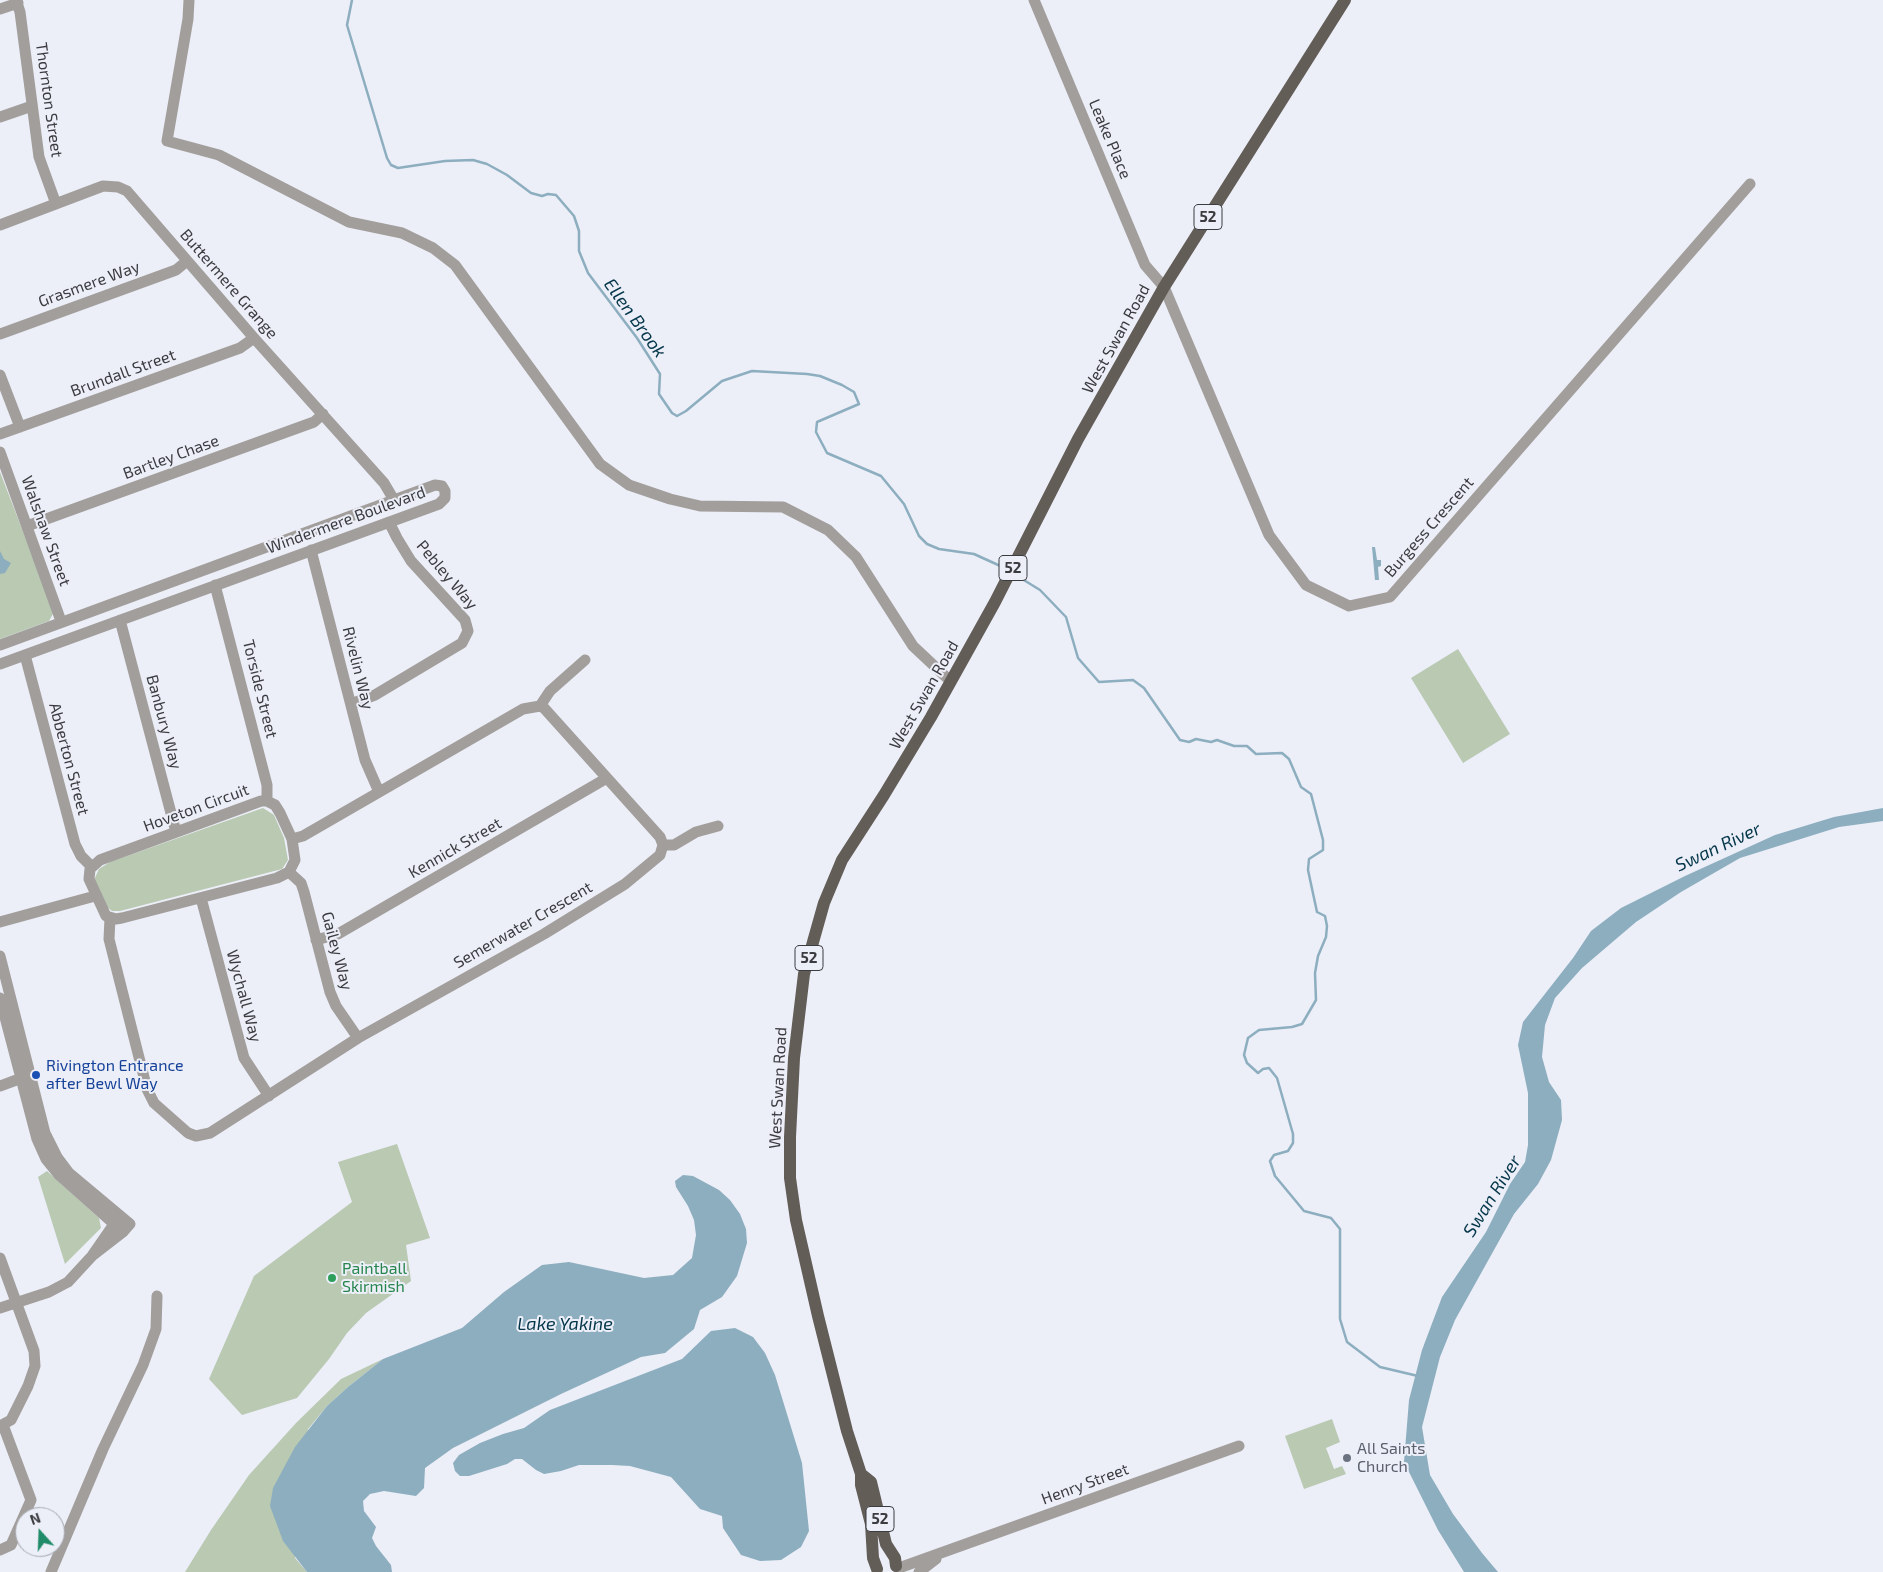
<!DOCTYPE html>
<html>
<head>
<meta charset="utf-8">
<style>
  body { margin:0 }
  #map { position:relative; width:1883px; height:1572px; overflow:hidden; background:#eceef8; font-family:"Exo 2",sans-serif }
  canvas { display:block }
  .north { position:absolute; left:15px; top:1507px; width:50px; height:50px; box-sizing:border-box; background:#eceef8; border:1px solid #a5a7ae; border-radius:50%; rotate:340deg; font-size:14px; font-weight:700; line-height:20px; text-align:center; color:#3b3c40 }
  .north::after { content:''; display:block; margin:auto; width:18px; height:22px; background:#218c6a; clip-path:polygon(50% 0,100% 100%,50% 72%,0 100%) }
</style>
</head>
<body>
<div id="map">
<canvas width="1883" height="1572"></canvas>
<div class="north">N</div>
</div>
<script>
const c = document.querySelector('canvas').getContext('2d');
c.lineJoin = 'round';
function paint(path, color) { c.fillStyle = color; c.fill(path, 'evenodd'); }
const toPath = rows => new Path2D(rows.map(r => 'M' + r).join(''));
function strokePath(path, color, width, dash) { c.strokeStyle = color; c.lineWidth = width; c.lineCap = dash ? 'butt' : 'round'; c.setLineDash(dash || []); c.stroke(path); }
function write(font, color, halo, rows, align = 'center') {
  c.font = font + ' "Exo 2",sans-serif'; c.lineWidth = 4; c.setLineDash([]); c.textBaseline = 'middle'; c.strokeStyle = halo; c.fillStyle = color; for (const [text, x, y, turn = 0] of rows) {
    c.save(); c.translate(x, y); c.rotate((+turn || 0) * Math.PI / 180); c.textAlign = isNaN(turn) ? turn : align; if (halo) c.strokeText(text, 0, 0); c.fillText(text, 0, 0); c.restore();
  }
}
paint(toPath([
  [0,472,54,612,49,621,0,639],
  [1458,649,1510,734,1463,763,1411,678],
  [263,808,274,815,284,838,288,860,282,869,120,911,112,911,106,906,94,880,99,869,110,862],
  [397,1144,430,1238,406,1245,411,1281,366,1313,347,1333,329,1359,297,1398,242,1415,209,1379,254,1276,352,1202,338,1162],
  [47,1171,99,1218,101,1228,65,1264,38,1177],
  [383,1359,348,1387,327,1406,308,1429,295,1558,307,1572,185,1572,211,1530,249,1475,296,1423,341,1379],
  [1332,1419,1340,1442,1326,1448,1334,1469,1342,1466,1346,1474,1304,1489,1285,1436]
]), '#b9c9b2');
paint(toPath([
  [1372,547,1375,547,1377,560,1381,560,1381,566,1378,567,1379,580,1375,580],
  [0,551,4,559,11,563,5,573,0,574],
  [1883,808,1883,821,1839,827,1740,858,1681,892,1636,922,1582,968,1555,998,1545,1025,1542,1057,1549,1082,1561,1100,1562,1120,1551,1160,1538,1184,1514,1214,1455,1320,1440,1357,1422,1427,1430,1475,1453,1514,1482,1553,1498,1572,1464,1572,1438,1530,1404,1462,1409,1400,1422,1350,1442,1297,1486,1232,1510,1184,1525,1162,1528,1145,1528,1093,1518,1045,1523,1022,1573,958,1591,931,1621,908,1685,876,1775,835,1834,817],
  [683,1175,693,1176,719,1190,730,1200,740,1214,746,1229,747,1243,737,1276,722,1297,700,1310,694,1329,665,1353,641,1357,561,1394,453,1448,425,1468,424,1488,416,1496,384,1491,370,1494,363,1501,364,1511,376,1527,372,1538,376,1546,391,1565,392,1572,307,1572,283,1541,270,1506,273,1488,295,1447,327,1406,348,1387,383,1359,462,1328,504,1292,542,1265,569,1262,644,1278,673,1275,692,1258,696,1235,694,1220,688,1206,676,1187,675,1181],
  [735,1328,753,1337,765,1353,775,1375,802,1463,809,1531,801,1547,781,1560,760,1561,741,1555,723,1528,722,1516,700,1509,671,1477,630,1466,612,1465,579,1465,561,1471,544,1474,536,1470,522,1459,515,1459,507,1464,469,1476,460,1476,455,1471,453,1463,459,1455,480,1443,503,1434,524,1428,550,1410,682,1359,711,1331]
]), '#8caebf');
strokePath(toPath([
  [352,0,347,25,387,158,391,165,398,168,445,161,473,160,487,164,507,175,531,193,542,196,548,194,556,195,574,216,579,231,579,251,588,273,637,338,660,374,659,394,672,413,677,416,686,411,722,381,752,371,807,374,820,376,842,385,854,392,859,404,817,422,816,432,827,453,881,476,904,504,919,536,927,544,939,549,974,554,1007,569],
  [1014,574,1040,590,1066,617,1078,658,1099,682,1133,680,1144,688,1180,740,1189,742,1196,739,1211,742,1217,740,1234,746,1247,746,1256,754,1282,753,1289,759,1301,787,1311,794,1323,840,1323,850,1309,859,1308,870,1317,912,1325,916,1327,926,1326,937,1318,956,1315,973,1316,1000,1302,1024,1292,1027,1259,1030,1248,1038,1244,1055,1247,1063,1258,1073,1263,1069,1269,1068,1277,1078,1293,1134,1293,1143,1288,1151,1274,1155,1270,1161,1275,1176,1304,1211,1331,1218,1340,1229,1340,1319,1347,1342,1380,1367,1418,1376]
]), '#8caebf', 2.5);
strokePath(toPath([
  [16,0,20,12,39,157,56,204],
  [189,0,188,19,167,141,219,155,349,222,402,233,433,248,455,265,600,464,629,485,670,499,700,506,783,507,828,530,856,557,913,646,946,677,951,679],
  [1034,0,1145,265,1164,287,1269,535,1306,585,1349,606,1390,597,1750,184],
  [0,9,18,3],
  [0,117,32,106],
  [0,225,103,186,118,187,127,191,254,338,384,483,394,500],
  [0,334,176,270,187,261],
  [0,375,20,427],
  [0,434,240,348,254,338],
  [0,452,61,621],
  [27,526,314,422,323,414],
  [311,550,365,760,379,792],
  [215,585,267,785,267,801],
  [120,620,176,832],
  [0,645,435,485,442,486,445,491,445,498,439,504,0,664],
  [25,655,75,844,81,856,92,867],
  [351,704,375,695,462,643,468,631,465,620,411,561,397,538,389,522],
  [540,706,550,691,585,660],
  [261,801,267,801,275,805,280,813,292,839,295,860,289,872,277,878,122,918,116,919,106,916,89,879,90,869,100,860,261,801],
  [663,845,674,845,696,832,718,826],
  [289,872,301,883,304,892,330,992,336,1006,358,1038],
  [201,898,244,1058,269,1096],
  [110,918,109,939,147,1089,154,1103,188,1133,196,1136,210,1133,358,1038,544,934,625,884,660,855,663,845,660,837,544,708,540,706,523,709,303,836,292,839],
  [0,922,95,896],
  [316,940,338,934,607,778],
  [0,956,45,1133,57,1157,69,1173,130,1224,123,1232,92,1256],
  [0,998,37,1139,46,1159,59,1175,123,1232],
  [0,1086,27,1076],
  [0,1258,34,1351,35,1366,28,1386,11,1420,0,1426],
  [0,1308,49,1292,68,1282,92,1256,119,1217],
  [0,1550,11,1545,31,1500,3,1425],
  [899,1568,1239,1446],
  [51,1572,103,1449,143,1365,156,1329,157,1296],
  [919,1572,936,1559]
]), '#a29e9c', 11);
strokePath(toPath([
  [861,1474,871,1482,886,1544,895,1558,896,1566],
  [877,1569,873,1558,871,1524,861,1485,861,1474,847,1431,818,1316,796,1220,790,1178,790,1137,794,1058,804,974,824,903,842,860,884,795,931,717,995,602,1078,439,1164,287,1345,0]
]), '#635d58', 12);
for (const [x, y, r, color] of [
  [36,1075,5,"#1a4fb4"],
  [332,1278,5,"#2e9e5b"],
  [1347,1458,5,"#6b7280"]
]) { const dot = new Path2D(); dot.arc(x, y, r, 0, 2 * Math.PI); c.fillStyle = color; c.fill(dot); strokePath(dot, '#eceef8', 2); }
for (const [x, y, w] of [
  [1208,217,28],
  [1013,568,28],
  [809,958,28],
  [880,1519,28]
]) { const box = new Path2D(); box.roundRect(x - w / 2, y - 12.5, w, 25, 4); c.fillStyle = '#eceef8'; c.fill(box); strokePath(box, '#3b3c40', 1); }
write('bold 15px', '#3b3c40', null, [
  ["52",1208,217],
  ["52",1013,568],
  ["52",809,958],
  ["52",880,1519]
]);
write('16px', '#3b3c40', '#eceef8', [
  ["Thornton Street",49,100,82],
  ["Leake Place",1110,139,67],
  ["Grasmere Way",89,284,-20],
  ["Buttermere Grange",229,284,49],
  ["West Swan Road",1116,339,-61],
  ["Brundall Street",123,373,-20],
  ["Bartley Chase",171,457,-20],
  ["Windermere Boulevard",346,520,-20],
  ["Burgess Crescent",1429,527,-49],
  ["Walshaw Street",46,531,70],
  ["Pebley Way",447,575,50],
  ["Rivelin Way",358,668,76],
  ["Torside Street",260,689,76],
  ["West Swan Road",924,695,-60],
  ["Banbury Way",164,722,75],
  ["Abberton Street",69,759,75],
  ["Hoveton Circuit",196,808,-20],
  ["Kennick Street",455,848,-30],
  ["Semerwater Crescent",523,925,-30],
  ["Gailey Way",337,951,75],
  ["Wychall Way",244,996,75],
  ["West Swan Road",778,1088,-87],
  ["Henry Street",1085,1484,-20]
]);
write('16px', '#164399', '#eceef8', [
  ["Rivington Entrance",46,1066],
  ["after Bewl Way",46,1084]
], 'left');
write('16px', '#27864d', '#eceef8', [
  ["Paintball",342,1269],
  ["Skirmish",342,1287]
], 'left');
write('16px', '#5b616d', '#eceef8', [
  ["All Saints",1357,1449],
  ["Church",1357,1467]
], 'left');
write('italic 18px', '#033649', '#eceef8', [
  ["Ellen Brook",635,318,54],
  ["Swan River",1718,847,-25],
  ["Swan River",1492,1196,-58],
  ["Lake Yakine",565,1324]
]);
</script>
</body>
</html>
